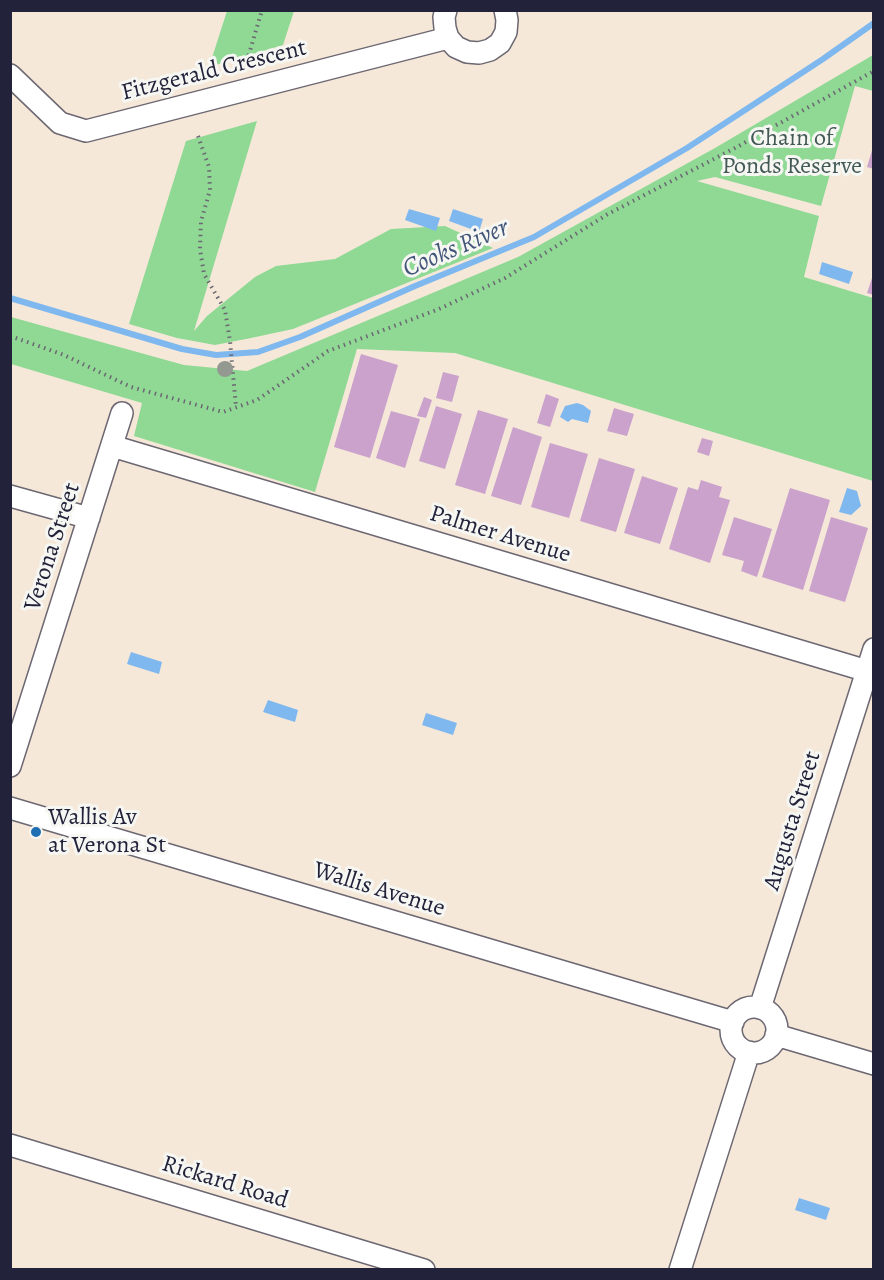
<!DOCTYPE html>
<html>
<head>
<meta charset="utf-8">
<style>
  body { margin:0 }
  #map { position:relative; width:884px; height:1280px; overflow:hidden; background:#f5e8d8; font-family:Alegreya,serif }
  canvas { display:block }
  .frame { position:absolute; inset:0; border:12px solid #22223b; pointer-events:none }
</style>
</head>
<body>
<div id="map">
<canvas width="884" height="1280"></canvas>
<div class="frame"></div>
</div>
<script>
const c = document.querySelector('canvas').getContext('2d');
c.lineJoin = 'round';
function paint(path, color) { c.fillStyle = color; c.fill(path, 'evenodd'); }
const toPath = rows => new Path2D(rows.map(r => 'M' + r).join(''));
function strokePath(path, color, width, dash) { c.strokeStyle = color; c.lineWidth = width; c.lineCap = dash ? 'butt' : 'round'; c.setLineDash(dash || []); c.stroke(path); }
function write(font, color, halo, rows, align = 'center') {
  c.font = font + ' Alegreya,serif'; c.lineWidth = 6; c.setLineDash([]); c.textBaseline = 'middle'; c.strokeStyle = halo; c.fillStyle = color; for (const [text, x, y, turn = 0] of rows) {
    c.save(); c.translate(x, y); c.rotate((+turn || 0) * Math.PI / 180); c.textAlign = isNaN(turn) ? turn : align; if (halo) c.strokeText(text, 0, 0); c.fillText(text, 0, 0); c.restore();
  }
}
paint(toPath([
  [227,11,227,10,294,11,283,45,209,67],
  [873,55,873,91,855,86,821,206,715,177,697,181,819,216,804,277,873,298,873,481,455,353,357,349,315,492,134,436,142,403,11,364,11,317,184,365,247,371,518,257,715,148],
  [257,121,194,331,207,316,255,277,276,266,335,259,391,229,445,226,493,248,293,329,251,338,215,345,177,338,129,324,186,141]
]), '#8fd995');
paint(toPath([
  [409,209,440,218,436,231,405,220],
  [453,209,483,219,479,232,449,221],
  [822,262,853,272,849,284,819,274],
  [577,403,583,405,591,411,588,423,572,419,568,422,560,417,565,406],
  [847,488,857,491,861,506,851,515,839,512],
  [131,652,162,662,159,674,127,664],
  [268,700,298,710,295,722,263,712],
  [426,713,457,723,453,735,422,725],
  [799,1198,830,1208,826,1220,795,1210]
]), '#7fb8ef');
strokePath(toPath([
  [10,298,182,349,216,355,258,352,300,337,415,286,534,237,687,148,823,59,874,23]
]), '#7fb8ef', 6);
paint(toPath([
  [873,147,874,147,874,169,867,167],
  [873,275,874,275,874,295,867,293],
  [361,354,398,365,370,458,334,447],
  [443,372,459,376,452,402,436,398],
  [546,394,559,399,550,427,537,423],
  [424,397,432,400,426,418,417,416],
  [436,406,462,414,445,469,419,461],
  [614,408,634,414,627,436,607,431],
  [478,410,508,419,485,494,455,485],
  [391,411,420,419,405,468,376,458],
  [513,427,542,437,521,505,491,496],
  [702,438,713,441,709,456,697,452],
  [550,443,588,454,569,518,531,507],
  [599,458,635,469,616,532,580,521],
  [642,476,678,488,660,544,624,533],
  [701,480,722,487,719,497,730,500,710,563,669,549,688,487,698,490],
  [790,488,830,500,803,590,762,577],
  [734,517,772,529,757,577,741,571,744,561,722,555],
  [831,517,868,528,845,602,809,591]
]), '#caa2cc');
const minor = toPath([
  [446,10,444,17,445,28,448,38,456,47,467,52,479,53,490,50,500,43,506,32,507,20,505,10],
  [10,75,60,123,86,131,448,38],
  [112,446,874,673],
  [10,496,89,518],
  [10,766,122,413],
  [10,808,733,1022],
  '731 1030a23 23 0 1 1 46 0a23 23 0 1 1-46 0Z',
  [760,1008,874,649],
  [776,1035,874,1064],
  [10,1145,424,1270],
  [680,1270,749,1052]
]);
strokePath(minor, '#6c6772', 24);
strokePath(toPath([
  [247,61,262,10],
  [198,136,209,167,210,190,201,221,200,249,204,274,225,310,230,341,236,407],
  [10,336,64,355,131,387,223,412,257,400,328,351,439,309,505,278,608,214,735,148,874,71]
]), '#6c6772', 4, [1.5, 4.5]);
strokePath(minor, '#fff', 21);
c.fillStyle = '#939990';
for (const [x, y] of [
  [225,369]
]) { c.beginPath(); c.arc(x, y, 8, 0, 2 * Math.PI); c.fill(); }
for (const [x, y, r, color] of [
  [36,832,6,"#1f6fb2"]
]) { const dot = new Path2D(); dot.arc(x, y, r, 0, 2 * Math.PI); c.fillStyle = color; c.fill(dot); strokePath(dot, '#f6f6f2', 2); }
write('24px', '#22223b', '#f6f6f2', [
  ["Fitzgerald Crescent",214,71,-14],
  ["Palmer Avenue",500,535,17],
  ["Verona Street",53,547,-72],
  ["Augusta Street",793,821,-73],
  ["Wallis Avenue",379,890,17],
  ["Rickard Road",225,1183,17]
]);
write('24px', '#435956', '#f6f6f2', [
  ["Chain of",792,139],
  ["Ponds Reserve",792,167]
]);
write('24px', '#22223b', '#f6f6f2', [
  ["Wallis Av",48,818],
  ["at Verona St",48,846]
], 'left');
write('italic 26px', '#43567a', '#f6f6f2', [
  ["Cooks River",456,249,-23]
]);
</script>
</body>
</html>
